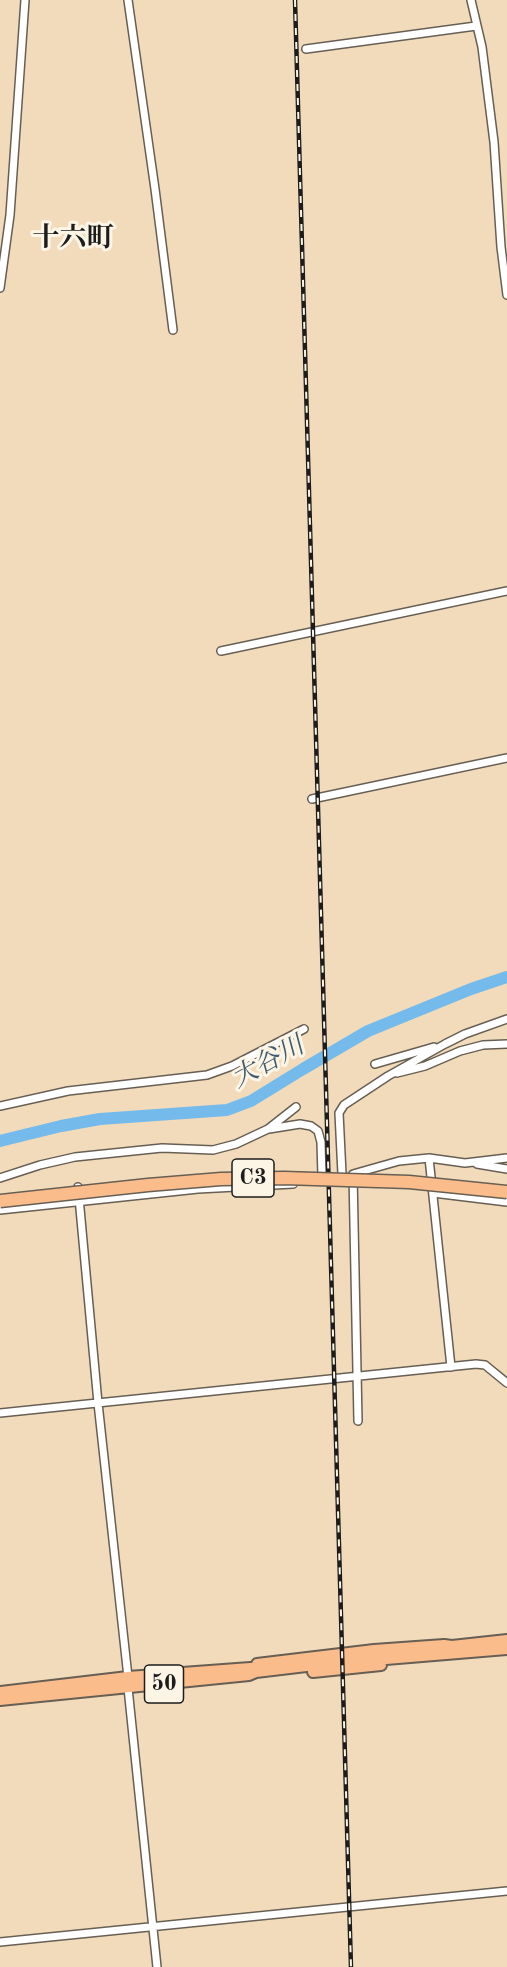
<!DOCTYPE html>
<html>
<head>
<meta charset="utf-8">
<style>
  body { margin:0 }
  canvas { display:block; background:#f2dbbb }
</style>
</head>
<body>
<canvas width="507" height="1967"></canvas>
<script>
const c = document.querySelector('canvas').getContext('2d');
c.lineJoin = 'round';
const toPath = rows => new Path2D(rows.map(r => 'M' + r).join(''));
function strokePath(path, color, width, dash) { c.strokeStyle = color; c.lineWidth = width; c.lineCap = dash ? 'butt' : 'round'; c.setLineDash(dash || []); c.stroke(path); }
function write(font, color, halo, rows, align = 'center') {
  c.font = font + ' "Old Standard TT","Noto Serif JP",serif'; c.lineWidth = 6; c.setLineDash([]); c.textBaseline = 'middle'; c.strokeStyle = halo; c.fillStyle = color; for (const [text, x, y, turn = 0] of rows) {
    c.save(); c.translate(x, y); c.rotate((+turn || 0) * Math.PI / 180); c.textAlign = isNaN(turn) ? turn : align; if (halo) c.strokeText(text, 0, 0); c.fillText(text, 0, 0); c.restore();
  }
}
strokePath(toPath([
  [0,1141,61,1126,100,1119,227,1110,251,1101,303,1069,368,1031,471,989,507,977]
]), '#74baeb', 12);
const minor = toPath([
  [128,0,155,189,173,330],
  [471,0,482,47,494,142,501,247,507,295],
  [306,49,476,26],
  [0,288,10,215,25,0],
  [221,651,507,591],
  [312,799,507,758],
  [375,1064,434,1047],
  [397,1073,425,1066,460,1051,483,1045,507,1044],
  [0,1106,68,1091,207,1075,232,1066,304,1029],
  [269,1129,300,1124,311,1126,318,1131,321,1142,322,1177,327,1177],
  [429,1158,451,1367],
  [477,1164,507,1169],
  [342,1174,339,1113,344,1105,388,1076,445,1044,465,1034,507,1019],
  [0,1178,40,1165,75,1157,162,1148,213,1150,236,1144,268,1129,296,1107],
  [78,1187,98,1403,128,1677],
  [433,1193,507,1202],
  [0,1210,198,1189,293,1184],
  [0,1413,476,1364,485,1365,507,1383],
  [358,1421,353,1174,399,1161,429,1158,465,1163,507,1158],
  [128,1688,157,1967],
  [0,1942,507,1891]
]);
const primary = toPath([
  [445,1649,452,1646,507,1640],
  [257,1664,374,1650,444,1645,452,1646],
  [313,1672,381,1665],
  [0,1692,128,1677,264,1667],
  [0,1700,249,1675,256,1672,365,1659,374,1660,507,1649]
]);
strokePath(minor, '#675f54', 10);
strokePath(primary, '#675f54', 14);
strokePath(minor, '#fff', 7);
strokePath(primary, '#f9bc8a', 10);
const rail = toPath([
  [295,0,351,1967]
]);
strokePath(rail, '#1c1c1c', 4.5);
strokePath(rail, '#fcf5e5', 2, [7]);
const motorwayBridge = toPath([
  [0,1201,148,1185,221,1179,284,1178,409,1182,507,1192]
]);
strokePath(motorwayBridge, '#675f54', 15, []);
strokePath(motorwayBridge, '#f9bc8a', 12);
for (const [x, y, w] of [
  [253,1178,42],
  [164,1684,39]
]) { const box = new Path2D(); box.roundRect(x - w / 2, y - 19, w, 38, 4.5); c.fillStyle = '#fcf5e5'; c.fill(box); strokePath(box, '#1c1c1c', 1.5); }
write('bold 22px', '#1c1c1c', null, [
  ["C3",253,1178],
  ["50",164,1684]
]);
write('italic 26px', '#3f5b6f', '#fcf5e5', [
  ["大谷川",268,1063,-29]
]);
write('bold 27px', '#1c1c1c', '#fcf5e5', [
  ["十六町",73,239]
]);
</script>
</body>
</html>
